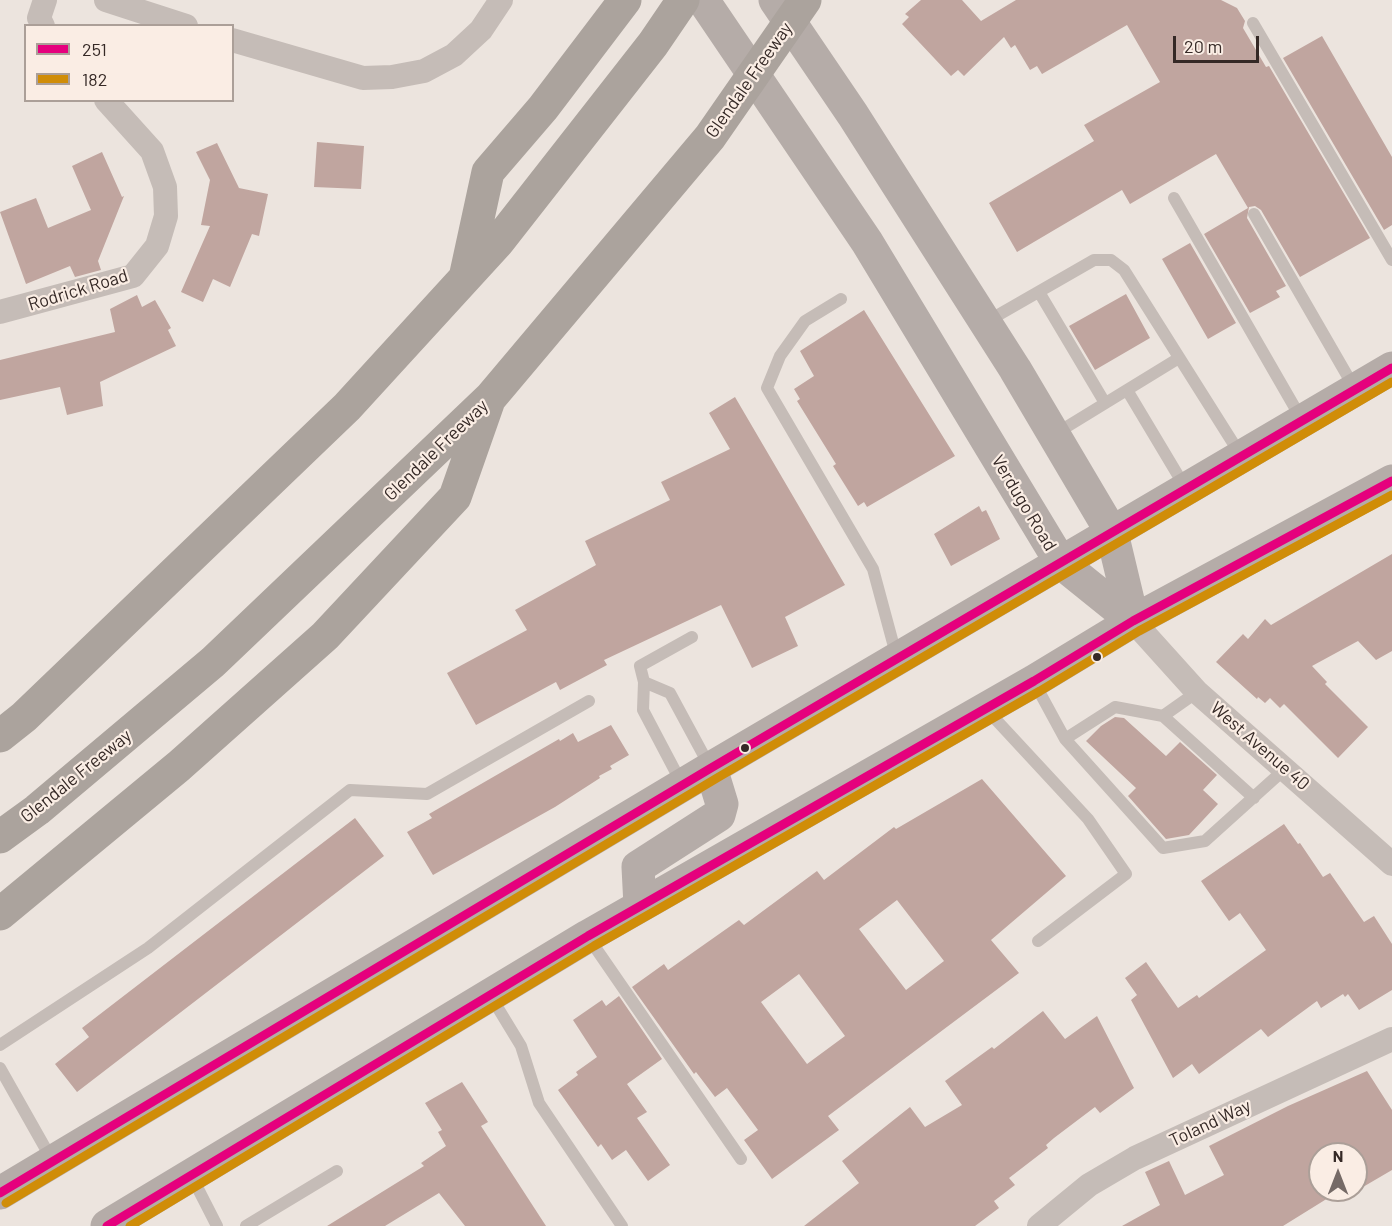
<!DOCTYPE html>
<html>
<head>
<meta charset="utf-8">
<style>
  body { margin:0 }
  #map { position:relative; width:1392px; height:1226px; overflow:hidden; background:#ece4de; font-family:Barlow,sans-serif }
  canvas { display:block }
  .legend { position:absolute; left:24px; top:24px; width:210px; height:78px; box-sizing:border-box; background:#faede4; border:2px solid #ab9f98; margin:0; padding:8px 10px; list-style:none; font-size:18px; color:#352926 }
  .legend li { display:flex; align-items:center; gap:12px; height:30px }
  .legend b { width:30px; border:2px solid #ab9f98 }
  .north { position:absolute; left:1308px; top:1142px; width:60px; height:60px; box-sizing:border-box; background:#faede4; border:2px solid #ab9f98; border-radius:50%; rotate:0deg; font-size:16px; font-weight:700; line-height:24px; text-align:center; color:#352926 }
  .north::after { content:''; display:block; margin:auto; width:21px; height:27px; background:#756a66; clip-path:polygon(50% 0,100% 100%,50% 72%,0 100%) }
  .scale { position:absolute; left:1173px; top:36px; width:86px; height:27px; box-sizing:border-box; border:3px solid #352926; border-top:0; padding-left:8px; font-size:18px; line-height:21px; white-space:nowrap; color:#352926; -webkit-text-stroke:4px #faede4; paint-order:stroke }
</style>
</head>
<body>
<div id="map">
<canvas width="1392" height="1226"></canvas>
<ul class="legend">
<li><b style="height:8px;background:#e5007d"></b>251</li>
<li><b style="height:8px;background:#d08d08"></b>182</li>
</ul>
<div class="north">N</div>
<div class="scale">20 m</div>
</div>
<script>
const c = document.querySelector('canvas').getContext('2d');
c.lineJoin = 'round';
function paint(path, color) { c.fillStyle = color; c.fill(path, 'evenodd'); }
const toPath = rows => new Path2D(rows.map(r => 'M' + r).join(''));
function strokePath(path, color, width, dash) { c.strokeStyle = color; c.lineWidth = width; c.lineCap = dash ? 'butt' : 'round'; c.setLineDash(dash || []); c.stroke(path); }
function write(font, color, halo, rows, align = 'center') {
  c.font = font + ' Barlow,sans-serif'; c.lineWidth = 4.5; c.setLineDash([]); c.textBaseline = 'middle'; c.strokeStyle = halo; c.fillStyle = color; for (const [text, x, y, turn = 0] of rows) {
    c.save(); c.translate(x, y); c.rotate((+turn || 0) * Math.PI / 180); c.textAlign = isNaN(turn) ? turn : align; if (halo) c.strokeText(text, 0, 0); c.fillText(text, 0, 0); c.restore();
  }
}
paint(toPath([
  [921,0,962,0,981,21,1016,0,1221,0,1237,8,1245,21,1243,28,1266,67,1269,66,1370,238,1300,277,1261,210,1255,206,1249,207,1247,218,1286,286,1276,291,1280,297,1250,313,1204,234,1248,208,1216,154,1130,204,1122,190,1017,252,989,203,1094,141,1084,125,1160,82,1127,25,1042,74,1037,66,1030,70,1015,45,1011,48,1004,37,964,76,958,70,951,76,902,24,909,17,905,14],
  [1322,36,1392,157,1392,225,1384,230,1283,58],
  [317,142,364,146,361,189,314,187],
  [217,143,239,188,268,194,259,236,252,234,230,287,213,279,203,302,181,292,210,226,201,225,210,180,196,152],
  [102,152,122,197,124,196,98,261,101,270,75,277,70,266,26,284,0,212,36,198,48,228,91,210,72,166],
  [1190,243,1236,323,1208,339,1162,259],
  [1126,294,1150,338,1095,370,1069,326],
  [137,295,142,307,155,300,171,328,168,330,176,346,100,382,103,406,67,415,60,387,0,400,0,360,115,332,110,309],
  [864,310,955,456,867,507,864,502,858,506,833,466,836,464,797,401,800,399,794,389,814,376,800,351],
  [735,397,845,585,785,617,798,646,752,668,721,605,604,660,607,665,560,690,556,682,476,725,447,673,527,630,515,610,596,565,585,541,670,500,661,482,730,449,709,413],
  [979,506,982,512,986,510,1000,539,951,566,934,534],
  [1392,554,1392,651,1376,660,1358,641,1312,666,1327,682,1325,684,1368,727,1338,758,1284,704,1280,708,1270,698,1265,703,1258,697,1257,699,1216,662,1243,634,1248,639,1265,619,1271,625],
  [1115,717,1124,718,1166,756,1180,742,1217,775,1203,790,1218,804,1189,835,1166,839,1128,796,1136,788,1086,741,1101,726],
  [611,725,629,755,610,766,612,769,599,776,600,778,555,807,433,875,407,832,432,818,429,814,559,739,560,741,573,733,578,742],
  [982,779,1066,876,991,940,1019,973,828,1116,839,1130,772,1179,744,1140,758,1130,727,1088,715,1097,696,1072,694,1074,632,987,664,964,668,970,739,920,744,925,817,871,824,880,894,827,896,829],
  [897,900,944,961,906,990,859,929],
  [799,974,845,1036,807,1064,761,1002],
  [355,818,384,856,77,1092,55,1064,89,1037,82,1028],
  [1284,824,1298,844,1300,843,1323,877,1330,873,1364,922,1374,916,1392,944,1392,990,1359,1010,1348,994,1345,997,1343,994,1321,1008,1317,1001,1268,1037,1261,1029,1199,1074,1192,1064,1173,1078,1131,1000,1137,995,1125,978,1146,962,1178,1008,1197,995,1199,998,1266,950,1240,913,1229,921,1201,881],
  [619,996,662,1059,627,1084,647,1112,637,1118,670,1165,648,1181,626,1150,612,1160,601,1144,598,1147,558,1090,578,1075,576,1072,597,1057,573,1020,602,1000,606,1006],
  [1043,1011,1065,1039,1097,1016,1134,1088,1100,1113,1095,1107,1054,1138,1046,1145,1048,1148,1009,1178,1015,1185,994,1201,999,1208,975,1226,804,1226,859,1183,842,1161,910,1107,925,1127,962,1105,945,1081,992,1047,994,1049],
  [1367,1071,1392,1110,1392,1170,1351,1194,1349,1190,1356,1190,1356,1154,1320,1154,1320,1190,1341,1190,1283,1226,1122,1226,1160,1205,1145,1172,1169,1161,1185,1195,1224,1175,1209,1146,1288,1106],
  [462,1082,488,1122,481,1126,546,1226,465,1226,439,1193,385,1226,327,1226,424,1166,421,1163,446,1146,438,1132,442,1130,425,1103]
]), '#c0a59f');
strokePath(toPath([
  [1253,23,1392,260],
  [1174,198,1302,420],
  [1254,214,1355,389],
  [1039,292,1105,403],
  [841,299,805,321,780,356,767,388,873,569,897,658],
  [986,322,1094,260,1111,260,1124,270,1240,454],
  [1127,390,1185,487],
  [1055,434,1179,358],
  [644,682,670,693,710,767],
  [1034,682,1065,739,1163,848,1205,841,1286,768],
  [986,709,1088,819,1126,874,1038,941],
  [1163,716,1197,692],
  [1065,739,1115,707,1163,716,1254,798],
  [682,784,643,710,644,682,640,666,692,637],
  [588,937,741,1159],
  [490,995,521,1046,539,1103,622,1226],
  [0,1045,148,948,350,790,427,794,589,701],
  [0,1068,52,1160],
  [192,1177,217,1226],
  [246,1226,337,1171]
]), '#c5bcb7', 12);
strokePath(toPath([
  [106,0,186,26],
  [43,26,39,18,45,0],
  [232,40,363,78,392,77,424,71,454,55,481,30,501,0],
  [0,312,133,276,157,246,166,216,165,187,152,151,106,100],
  [1133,621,1197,692,1392,864],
  [1039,1226,1089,1185,1135,1158,1392,1039]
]), '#c5bcb7', 24);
strokePath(toPath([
  [703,0,867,242,1061,563,1133,621],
  [775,0,853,115,1015,369,1112,533,1133,621],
  [640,906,638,867,719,815,722,804,711,768],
  [0,1193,711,768,1392,368],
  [107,1226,588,936,1034,681,1133,621,1392,481]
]), '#b5aca8', 33);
strokePath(toPath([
  [465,278,488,172,543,108,625,0],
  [0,736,24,717,347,407,498,242,653,44,683,0],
  [0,837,37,810,213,662,491,397,710,137,805,0],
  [0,914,179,766,325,636,455,497,488,403]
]), '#aba39d', 33);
strokePath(toPath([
  [0,1193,711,768,1392,368],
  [107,1226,588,936,1034,681,1133,621,1392,481]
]), '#e5007d', 9);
strokePath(toPath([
  [6,1203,717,778,1392,382],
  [130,1226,594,946,1040,691,1139,631,1392,495]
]), '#d08d08', 9);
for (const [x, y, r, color] of [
  [1097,657,5,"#352926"],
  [745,748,5,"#352926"]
]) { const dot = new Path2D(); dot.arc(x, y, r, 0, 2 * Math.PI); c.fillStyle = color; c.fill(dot); strokePath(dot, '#faede4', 2); }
write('18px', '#352926', '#faede4', [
  ["Glendale Freeway",749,80,-55],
  ["Rodrick Road",78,290,-17],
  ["Glendale Freeway",436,450,-44],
  ["Verdugo Road",1024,503,59],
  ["West Avenue 40",1260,746,41],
  ["Glendale Freeway",76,776,-39],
  ["Toland Way",1210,1123,-25]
]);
</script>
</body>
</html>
